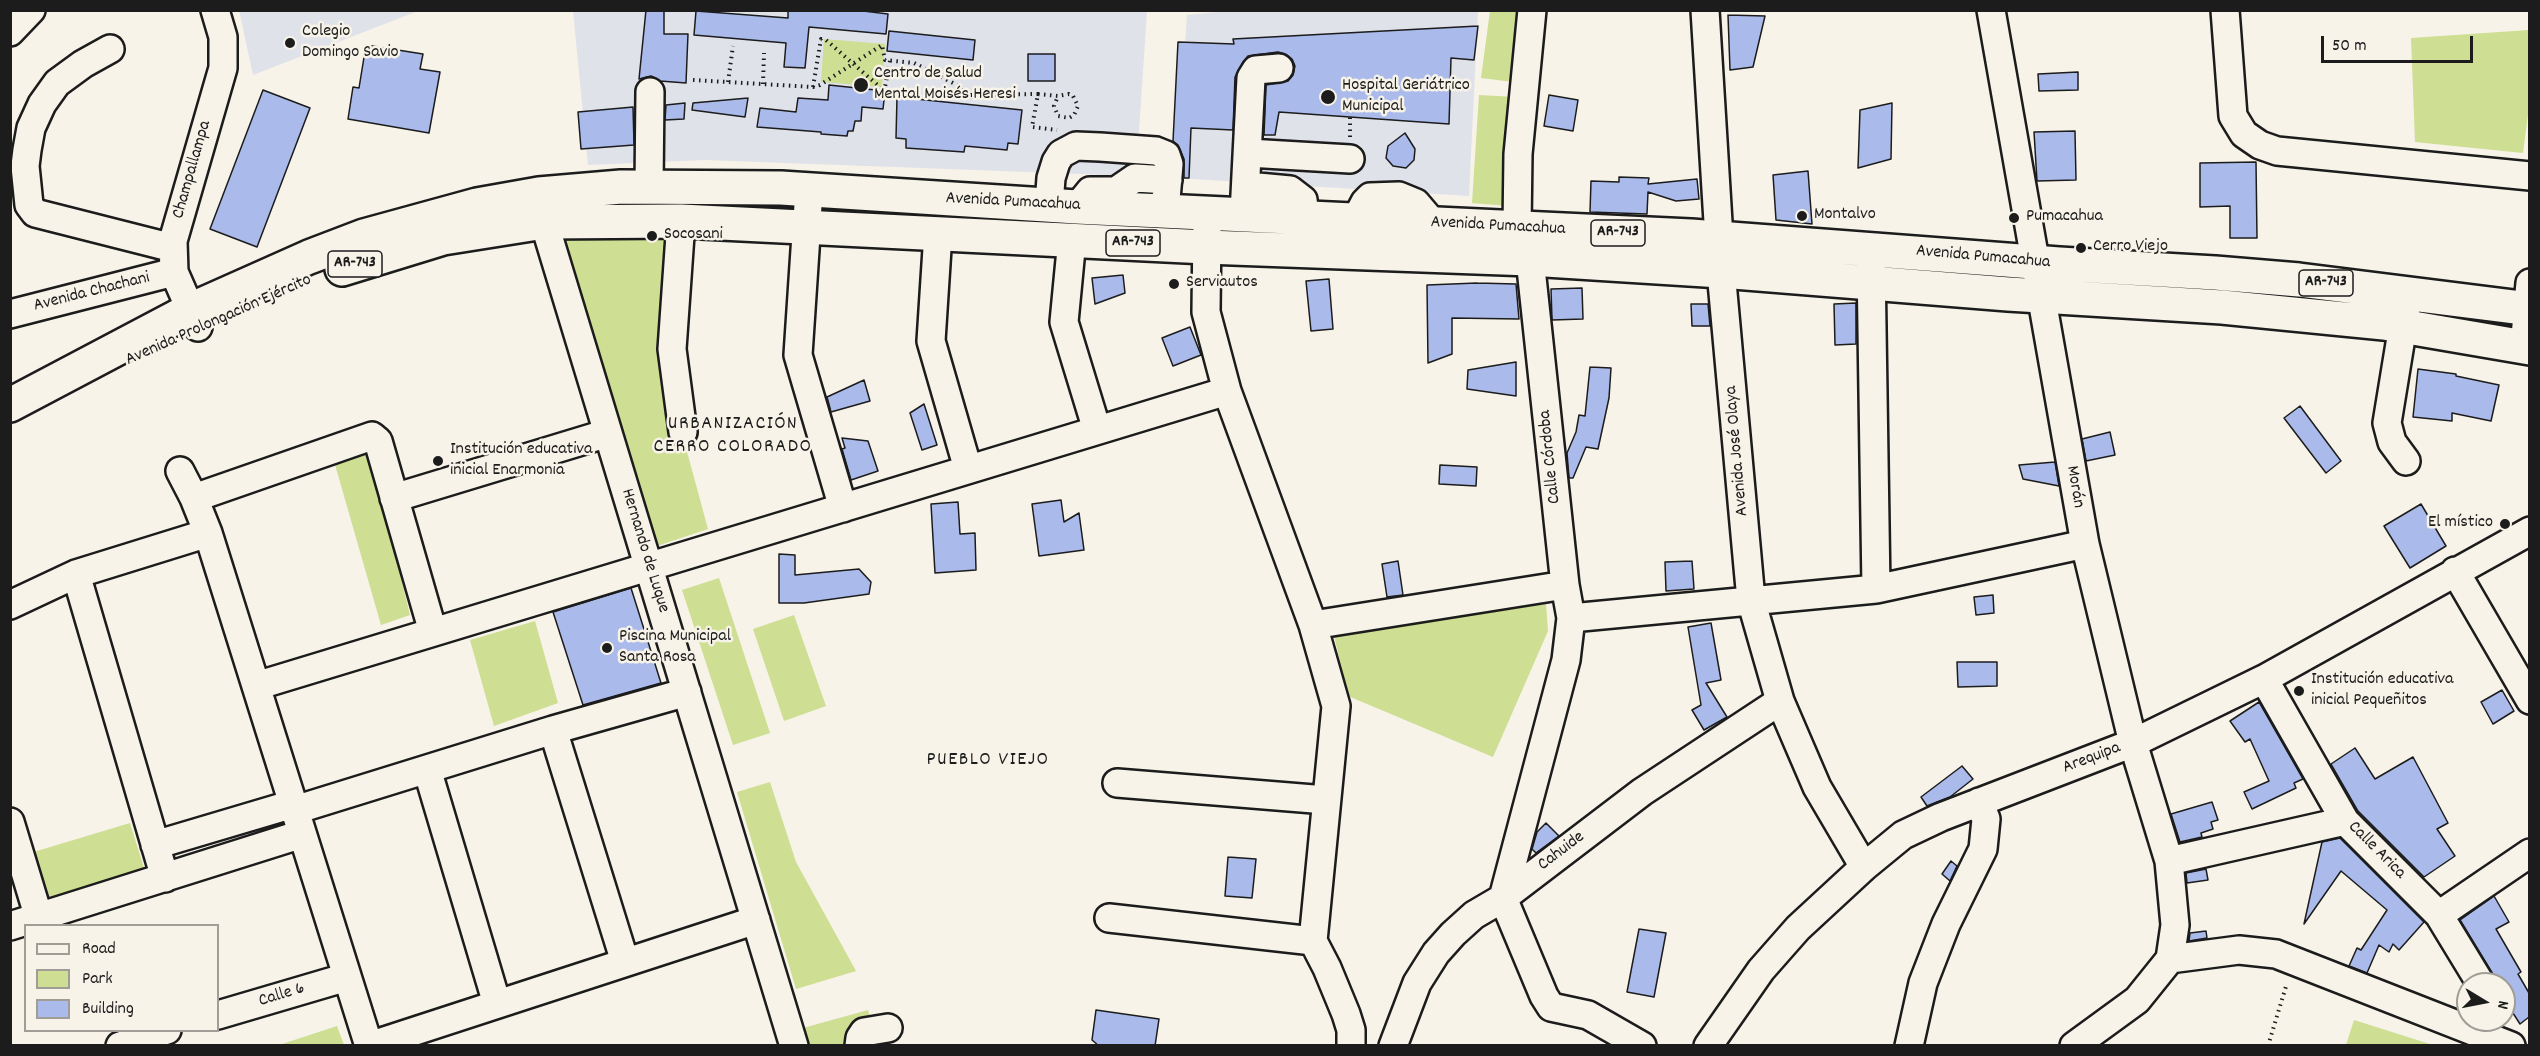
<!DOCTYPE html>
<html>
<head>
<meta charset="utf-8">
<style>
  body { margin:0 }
  #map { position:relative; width:2540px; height:1056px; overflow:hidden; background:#f7f3e8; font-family:Dekko,sans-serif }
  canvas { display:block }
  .frame { position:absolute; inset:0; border:12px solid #1c1c1c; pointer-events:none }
  .legend { position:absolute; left:24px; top:924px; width:195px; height:108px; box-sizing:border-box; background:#f7f3e8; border:2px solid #9f9d96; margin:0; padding:8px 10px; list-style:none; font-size:18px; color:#1c1c1c }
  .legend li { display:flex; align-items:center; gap:12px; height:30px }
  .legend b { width:30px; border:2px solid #9f9d96 }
  .north { position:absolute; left:2456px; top:972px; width:60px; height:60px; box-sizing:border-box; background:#f7f3e8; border:2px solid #9f9d96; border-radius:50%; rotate:100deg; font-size:16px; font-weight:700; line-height:24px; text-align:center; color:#1c1c1c }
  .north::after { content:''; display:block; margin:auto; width:21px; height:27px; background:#1c1c1c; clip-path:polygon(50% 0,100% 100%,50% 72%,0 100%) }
  .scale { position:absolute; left:2321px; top:36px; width:152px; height:27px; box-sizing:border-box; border:3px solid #1c1c1c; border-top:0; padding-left:8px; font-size:18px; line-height:21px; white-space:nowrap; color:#1c1c1c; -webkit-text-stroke:4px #f7f3e8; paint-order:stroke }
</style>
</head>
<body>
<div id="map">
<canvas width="2540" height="1056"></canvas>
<div class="frame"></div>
<ul class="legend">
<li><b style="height:8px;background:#f7f3e8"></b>Road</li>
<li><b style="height:16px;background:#cede92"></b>Park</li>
<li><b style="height:16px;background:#aabaea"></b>Building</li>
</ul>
<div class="north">N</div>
<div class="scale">50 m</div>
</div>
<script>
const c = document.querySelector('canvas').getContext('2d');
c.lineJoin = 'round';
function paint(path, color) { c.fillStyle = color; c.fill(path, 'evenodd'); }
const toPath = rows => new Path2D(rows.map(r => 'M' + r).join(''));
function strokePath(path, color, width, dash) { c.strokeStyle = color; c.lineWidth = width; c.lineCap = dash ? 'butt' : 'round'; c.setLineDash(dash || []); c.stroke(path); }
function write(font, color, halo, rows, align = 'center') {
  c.font = font + ' Dekko,sans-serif'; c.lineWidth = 5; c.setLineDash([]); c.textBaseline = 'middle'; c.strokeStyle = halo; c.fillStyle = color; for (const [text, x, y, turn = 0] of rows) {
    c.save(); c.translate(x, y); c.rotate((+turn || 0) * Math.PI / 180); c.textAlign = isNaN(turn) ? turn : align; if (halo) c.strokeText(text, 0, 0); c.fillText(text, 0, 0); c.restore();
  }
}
paint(toPath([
  [239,10,418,10,418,11,253,75],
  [1240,10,1478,11,1469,196,1176,178,1187,15],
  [573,11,1147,11,1136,176,705,160,588,165]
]), '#e0e2e9');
paint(toPath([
  [1490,11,1523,11,1513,82,1481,78],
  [2529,30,2530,99,2523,153,2415,142,2411,38],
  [824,39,885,44,882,87,821,82],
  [1479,95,1515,97,1507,206,1472,203],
  [767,201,766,211,576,204],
  [831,204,1177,223,1176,231,829,213],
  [673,237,670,389,708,529,651,548,558,239],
  [2440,307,2512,317,2510,336,2438,324],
  [368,445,410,615,381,625,334,461],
  [719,578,770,733,733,745,682,590],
  [1546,604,1548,631,1493,757,1348,696,1334,636],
  [794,615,826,706,784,721,753,629],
  [535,621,558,703,494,726,470,640],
  [770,782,796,862,856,971,796,989,737,792],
  [130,823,145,871,42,902,27,854],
  [868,1010,879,1045,808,1045,803,1028],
  [2354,1020,2433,1045,2346,1045],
  [337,1026,344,1045,279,1045]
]), '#cede92');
const building = toPath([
  [646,10,664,10,664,34,688,34,686,83,660,81,651,76,639,79,646,10],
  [788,10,855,10,888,14,886,34,809,27,805,68,784,67,786,43,694,35,696,11,788,18,788,10],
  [1728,15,1765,16,1753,67,1730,70,1728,15],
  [1478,26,1474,60,1451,58,1449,124,1279,112,1275,135,1264,135,1266,85,1288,81,1293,75,1295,66,1292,59,1285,54,1278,52,1248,56,1243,62,1235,77,1233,130,1191,128,1189,178,1184,178,1184,159,1178,145,1173,141,1178,42,1234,44,1233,39,1478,26],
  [889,31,975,40,973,60,887,51,889,31],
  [366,45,423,54,420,69,440,72,429,133,348,119,353,87,359,88,366,45],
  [1028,54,1055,54,1055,81,1028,81,1028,54],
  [2078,72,2078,90,2039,91,2038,74,2078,72],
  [829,85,885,91,883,109,862,107,861,121,855,121,853,131,848,131,847,136,821,134,821,132,757,127,760,108,796,112,798,98,828,100,829,85],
  [263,90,310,108,257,247,210,229,263,90],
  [1549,95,1578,100,1573,131,1544,126,1549,95],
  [897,97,1022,110,1018,144,1008,143,1007,150,965,146,964,152,906,148,906,139,896,138,897,97],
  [748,98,745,117,692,110,693,103,748,98],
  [685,103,684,119,665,120,666,105,685,103],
  [1892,103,1891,159,1858,168,1860,110,1892,103],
  [633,107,634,145,581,149,578,112,633,107],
  [2075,131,2076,180,2037,181,2034,132,2075,131],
  [1405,133,1415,149,1414,160,1406,168,1393,166,1386,158,1388,146,1405,133],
  [2256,162,2257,238,2230,238,2230,206,2200,207,2200,163,2256,162],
  [1808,171,1812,224,1776,220,1773,175,1808,171],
  [1619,177,1649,178,1648,184,1697,179,1699,199,1676,201,1648,192,1647,214,1590,212,1591,181,1619,182,1619,177],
  [1123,275,1125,293,1095,304,1092,278,1123,275],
  [1329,279,1333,329,1311,331,1306,281,1329,279],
  [1477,283,1516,284,1519,319,1452,318,1452,354,1428,363,1427,285,1477,283],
  [1582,288,1583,319,1552,320,1551,289,1582,288],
  [1856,303,1856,344,1835,345,1834,304,1856,303],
  [1691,304,1708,304,1710,326,1692,326,1691,304],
  [1190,327,1201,355,1173,366,1162,338,1190,327],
  [1516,362,1516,396,1467,389,1468,370,1516,362],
  [1590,367,1611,368,1609,398,1598,449,1586,447,1573,478,1569,478,1567,453,1576,432,1579,415,1585,416,1590,367],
  [2418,369,2456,374,2456,376,2499,385,2491,421,2452,413,2452,421,2413,417,2418,369],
  [864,380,870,401,831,412,827,397,864,380],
  [924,404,937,445,922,450,910,413,924,404],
  [2300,406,2341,461,2326,473,2284,418,2300,406],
  [2110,432,2115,455,2086,461,2082,439,2110,432],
  [842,438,868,441,878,471,851,480,842,449,845,448,842,438],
  [2055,462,2059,486,2023,479,2019,465,2055,462],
  [1440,465,1477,467,1476,486,1439,484,1440,465],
  [1061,500,1064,522,1079,513,1084,550,1039,556,1032,504,1061,500],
  [958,502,960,534,975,533,976,570,935,573,931,504,958,502],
  [2421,504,2446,546,2410,568,2384,526,2421,504],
  [779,554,795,555,795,575,859,569,871,582,869,594,804,603,779,603,779,554],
  [1398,561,1403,595,1387,597,1382,564,1398,561],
  [1692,561,1694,589,1666,591,1665,562,1692,561],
  [631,588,661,683,583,705,553,612,631,588],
  [1993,595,1994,613,1976,615,1974,597,1993,595],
  [1711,623,1721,680,1706,683,1727,717,1704,730,1692,710,1701,705,1688,627,1711,623],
  [1957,662,1997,662,1997,686,1958,687,1957,662],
  [2502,690,2514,711,2493,724,2481,702,2502,690],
  [2259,702,2303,779,2294,783,2296,788,2252,809,2244,792,2269,781,2250,739,2245,742,2230,721,2259,702],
  [2355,748,2375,779,2413,757,2448,823,2437,829,2455,856,2424,877,2358,811,2331,764,2355,748],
  [1962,766,1973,779,1950,797,1927,806,1921,797,1962,766],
  [2212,802,2218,820,2211,822,2213,829,2201,833,2202,837,2180,842,2171,814,2212,802],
  [1546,823,1559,836,1536,853,1532,849,1537,832,1546,823],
  [2340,838,2424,922,2399,950,2393,944,2389,952,2379,945,2367,973,2349,966,2357,948,2361,950,2387,910,2341,871,2304,924,2322,842,2340,838],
  [1228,857,1256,859,1252,898,1225,896,1228,857],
  [1951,861,1957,866,1950,881,1942,874,1951,861],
  [2206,869,2208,880,2187,883,2186,873,2206,869],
  [2494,896,2509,922,2496,929,2521,972,2518,974,2529,993,2529,1017,2520,1024,2504,999,2504,984,2497,984,2494,976,2460,920,2494,896],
  [1639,929,1666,933,1654,997,1627,992,1639,929],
  [2206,931,2207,938,2189,941,2190,933,2206,931],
  [1096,1010,1159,1019,1155,1046,1099,1046,1092,1040,1096,1010]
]);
paint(building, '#aabaea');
strokePath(building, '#1c1c1c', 1.5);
const minor = toPath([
  [1705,10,1721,271,1751,600,1780,701,1817,787,1864,867],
  [1991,10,2085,544,2133,743,2169,861,2175,925,2170,959],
  [2225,10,2233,116,2244,134,2260,145,2277,151,2530,176],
  [10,32,31,10],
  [110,49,83,64,57,83,42,104,31,128,27,150,25,166,29,205,35,213,173,248],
  [1248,153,1350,159],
  [1247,186,1290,190,1303,200,1305,216],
  [649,187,650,92],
  [809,190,798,355,843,508],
  [540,202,544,222,794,1046],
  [1049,205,1051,178,1056,162,1061,154,1076,146,1100,147,1156,151,1166,155,1169,164,1165,211],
  [1077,207,1090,191,1116,191,1135,178,1168,180],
  [1244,214,1251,78,1256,70,1279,68],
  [1356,219,1365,202,1370,197,1399,196,1416,203,1433,223],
  [681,221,672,349,683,432],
  [1207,226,1206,312,1227,391,1313,625,1336,706,1313,941,1327,968,1346,1014,1351,1030,1351,1046],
  [938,233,931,341,968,469],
  [1072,239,1064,322,1097,430],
  [1871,263,1876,589],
  [10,314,174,272],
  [198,327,174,272,173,241,223,68,223,37,215,10],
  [2524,347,2530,283],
  [2406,461,2392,442,2387,423,2406,307],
  [180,471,194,498,208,533,369,1046],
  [194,498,372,436,378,441,433,632],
  [394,498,608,433],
  [2455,571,2530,700],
  [76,574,165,878],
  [10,605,76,574,208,533],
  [1571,618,1876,589,2085,544],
  [1313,625,1565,585],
  [2264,679,2345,821,2439,915,2481,984],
  [256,686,1227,391],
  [553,730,625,962],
  [427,769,497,1004],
  [1117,783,1326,800],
  [295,810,553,730,687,692],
  [10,822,39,918],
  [155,845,293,804],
  [2169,861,2345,821],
  [1503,898,1566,660,1571,618,1565,585,1530,259,1520,240,1517,228,1518,154,1532,10],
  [1503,898,1544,996,1551,1007,1588,1015,1642,1046],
  [2439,915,2530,853],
  [1109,918,1313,941],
  [10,926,302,834],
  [218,1015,347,977],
  [120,1046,167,1030],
  [369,1046,756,920],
  [859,1046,860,1038,864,1032,888,1028],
  [1393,1046,1417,983,1436,953,1453,934,1474,915,1503,898,1642,792,1780,701],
  [1708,1046,1761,970,1798,928,1864,867,1903,835,1941,817,2133,743,2264,679,2530,531],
  [1909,1046,1923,983,1946,924,1983,849,1986,819,1979,802],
  [2074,1046,2137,1000,2170,959,2239,950,2276,954,2511,1046]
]);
const major = toPath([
  [342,269,443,238,544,222,681,221,1206,247,1530,259,1721,271,2008,294,2222,307,2384,323,2530,348],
  [10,405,190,310,309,257,364,236,477,205,539,194,621,187,781,188,1077,207,1691,236,2059,264,2215,273,2299,280,2530,309]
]);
strokePath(minor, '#1c1c1c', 32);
strokePath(major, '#1c1c1c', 38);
strokePath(toPath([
  [693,80,813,87,820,85,882,45,885,60,914,63,957,85,966,95,1038,94,1032,127,1057,130],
  [728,82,733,46],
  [763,84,764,53],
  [813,87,821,39,826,40,881,88,885,87,890,61],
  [1038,94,1058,96,1069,94,1073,96,1078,106,1074,115,1069,118,1058,116,1054,106,1058,96],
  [1350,137,1350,117],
  [2268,1046,2287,983]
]), '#1c1c1c', 4, [1.5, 4.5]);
strokePath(minor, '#f7f3e8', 27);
strokePath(major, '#f7f3e8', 33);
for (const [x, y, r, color] of [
  [290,43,6,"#1c1c1c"],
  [861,85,8,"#1c1c1c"],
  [1328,97,8,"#1c1c1c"],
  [1802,216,6,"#1c1c1c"],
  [2014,218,6,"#1c1c1c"],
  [652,236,6,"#1c1c1c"],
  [2081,248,6,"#1c1c1c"],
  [1174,284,6,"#1c1c1c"],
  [438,461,6,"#1c1c1c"],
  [2505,524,6,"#1c1c1c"],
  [607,648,6,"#1c1c1c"],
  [2299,691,6,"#1c1c1c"]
]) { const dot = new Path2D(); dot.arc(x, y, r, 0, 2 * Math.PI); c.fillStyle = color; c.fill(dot); strokePath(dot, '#f7f3e8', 2); }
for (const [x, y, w] of [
  [1618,233,54],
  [1133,243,54],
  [355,264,54],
  [2326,283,54]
]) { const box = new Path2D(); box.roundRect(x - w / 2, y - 13, w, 26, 4.5); c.fillStyle = '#f7f3e8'; c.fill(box); strokePath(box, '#1c1c1c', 1.5); }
write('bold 16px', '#1c1c1c', null, [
  ["AR-743",1618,233],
  ["AR-743",1133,243],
  ["AR-743",355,264],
  ["AR-743",2326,283]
]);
write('18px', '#1c1c1c', '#f7f3e8', [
  ["Colegio",302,33],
  ["Domingo Savio",302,54],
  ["Centro de Salud",874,75],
  ["Mental Moisés Heresi",874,96],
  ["Hospital Geriátrico",1342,87],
  ["Municipal",1342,108],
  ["Montalvo",1814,216],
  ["Pumacahua",2026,218],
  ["Socosani",664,236],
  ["Cerro Viejo",2093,248],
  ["Serviautos",1186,284],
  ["Institución educativa",450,451],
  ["inicial Enarmonia",450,472],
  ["El místico",2493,524,"right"],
  ["Piscina Municipal",619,638],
  ["Santa Rosa",619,659],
  ["Institución educativa",2311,681],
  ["inicial Pequeñitos",2311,702]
], 'left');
write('18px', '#1c1c1c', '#f7f3e8', [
  ["Champallampa",193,170,-74],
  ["Avenida Pumacahua",1013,203,3],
  ["Avenida Pumacahua",1498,227,3],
  ["Avenida Pumacahua",1983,258,5],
  ["Avenida Chachani",92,293,-14],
  ["Avenida Prolongación Ejército",219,321,-24],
  ["Avenida José Olaya",1738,451,-95],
  ["Calle Córdoba",1551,457,-96],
  ["Morán",2074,487,80],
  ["Hernando de Luque",644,551,73],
  ["Arequipa",2092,759,-21],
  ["Calle Arica",2376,851,45],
  ["Cahuide",1562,852,-37],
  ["Calle 6",282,996,-17]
]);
c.letterSpacing = '1.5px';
write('20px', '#1c1c1c', '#f7f3e8', [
  ["URBANIZACIÓN",733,425],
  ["CERRO COLORADO",733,448],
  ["PUEBLO VIEJO",988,761]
]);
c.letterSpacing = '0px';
</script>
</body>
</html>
